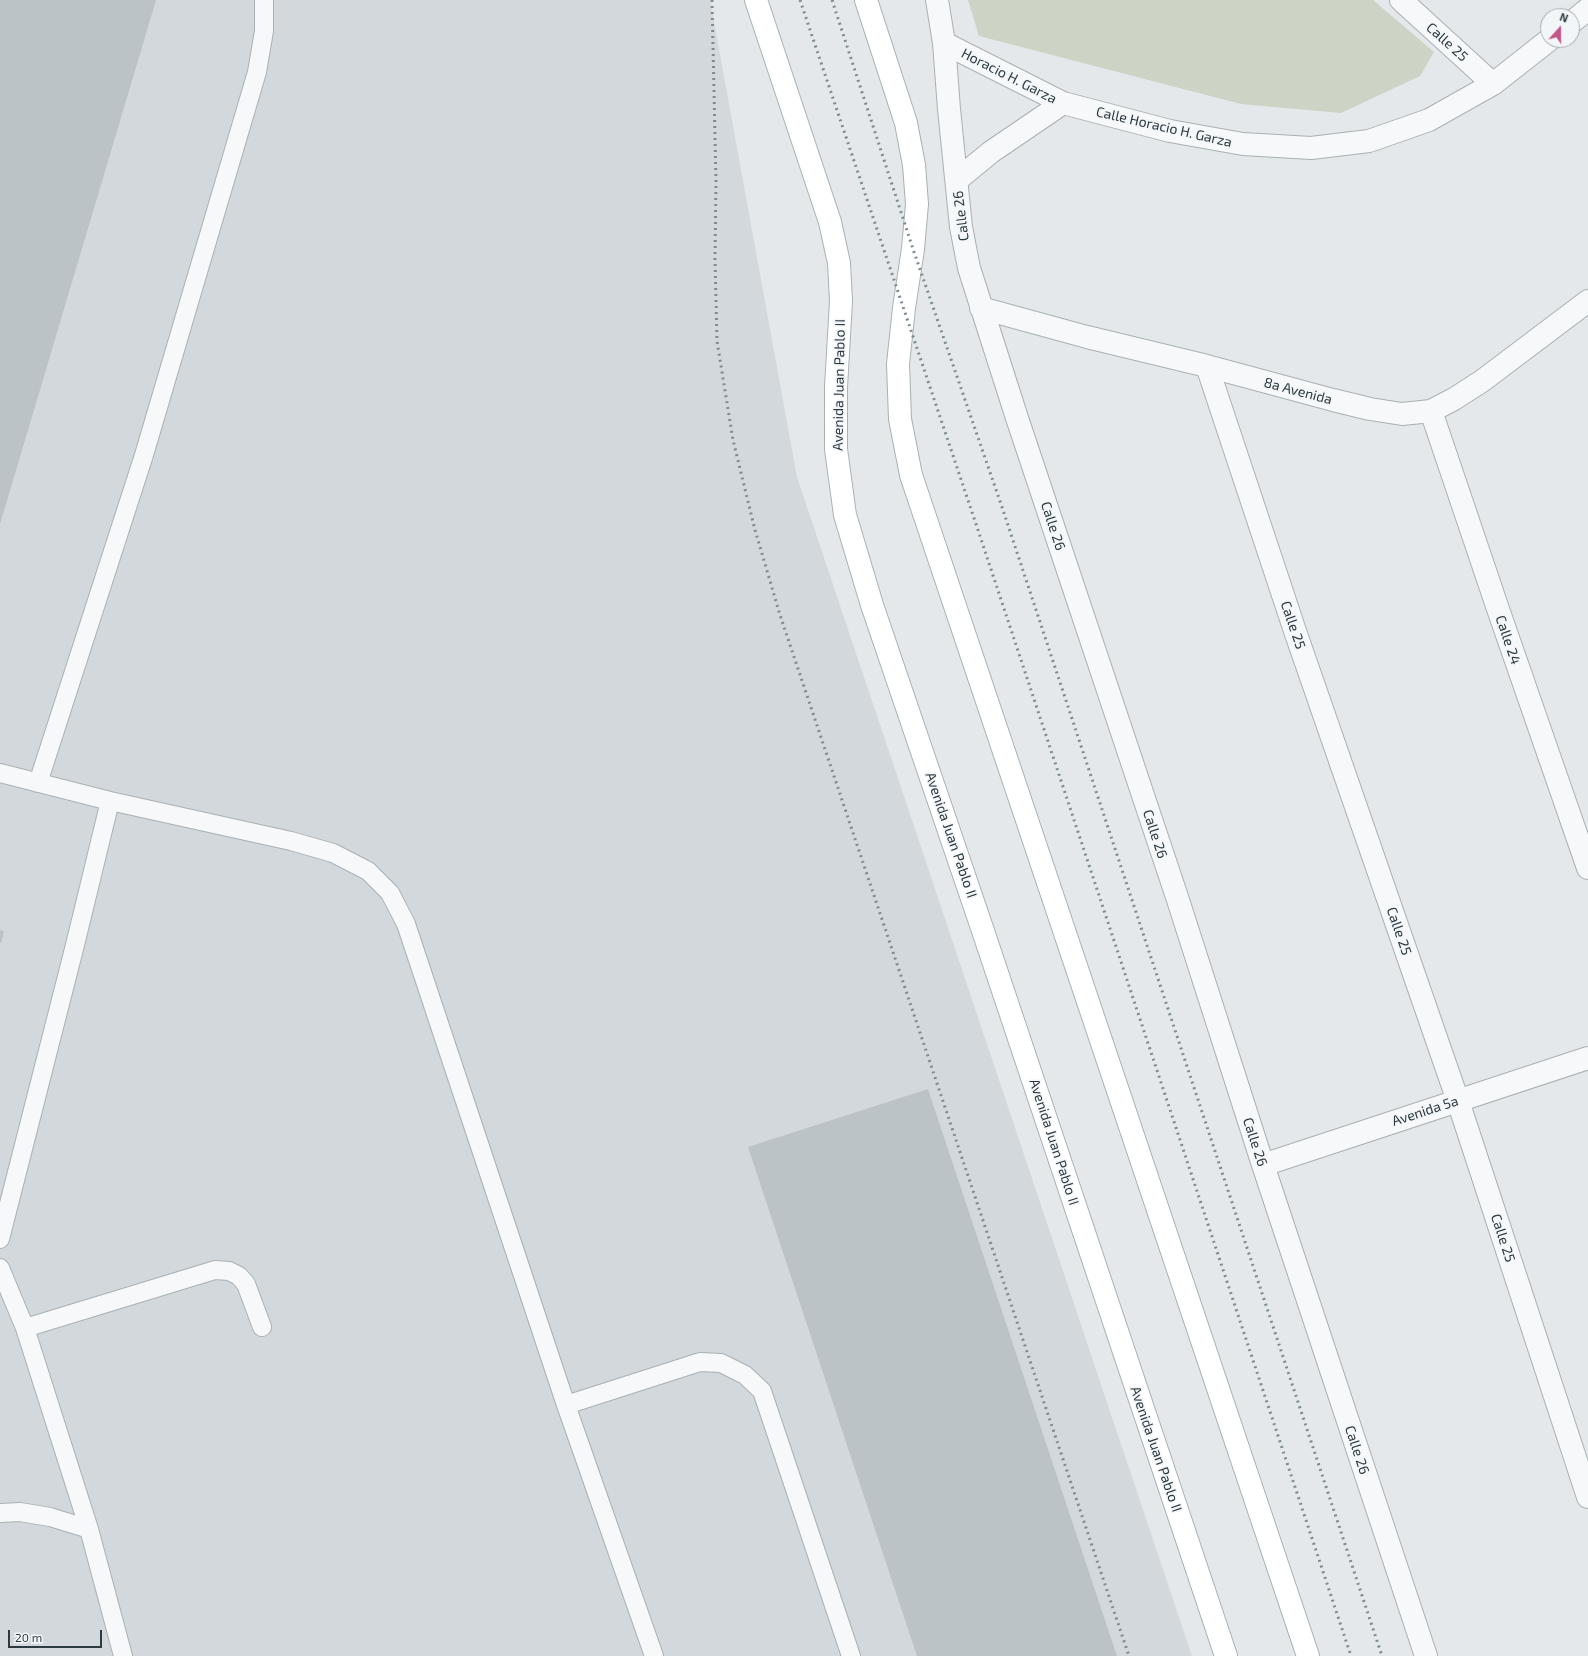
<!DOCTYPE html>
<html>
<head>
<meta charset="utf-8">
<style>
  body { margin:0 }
  #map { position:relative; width:1588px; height:1656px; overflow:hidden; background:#e4e8ea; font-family:"Exo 2",sans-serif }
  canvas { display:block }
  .north { position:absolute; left:1540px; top:8px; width:40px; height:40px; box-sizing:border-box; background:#f3f6f8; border:1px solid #a4abaf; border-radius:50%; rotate:21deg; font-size:11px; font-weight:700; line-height:16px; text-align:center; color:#2d3b41 }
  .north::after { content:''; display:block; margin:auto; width:14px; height:18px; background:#c35589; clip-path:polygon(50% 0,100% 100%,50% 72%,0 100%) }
  .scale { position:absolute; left:8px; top:1630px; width:94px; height:18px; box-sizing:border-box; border:2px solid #2d3b41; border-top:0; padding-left:5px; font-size:12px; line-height:14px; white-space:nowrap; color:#2d3b41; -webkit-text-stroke:3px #f3f6f8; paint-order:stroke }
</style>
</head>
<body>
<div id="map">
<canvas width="1588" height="1656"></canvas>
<div class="north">N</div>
<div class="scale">20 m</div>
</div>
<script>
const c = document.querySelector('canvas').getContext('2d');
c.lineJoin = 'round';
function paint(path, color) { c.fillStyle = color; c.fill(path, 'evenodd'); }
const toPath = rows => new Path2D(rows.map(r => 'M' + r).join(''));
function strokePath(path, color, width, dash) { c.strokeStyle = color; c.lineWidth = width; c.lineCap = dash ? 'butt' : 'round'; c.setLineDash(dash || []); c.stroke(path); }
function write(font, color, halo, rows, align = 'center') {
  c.font = font + ' "Exo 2",sans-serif'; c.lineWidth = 3; c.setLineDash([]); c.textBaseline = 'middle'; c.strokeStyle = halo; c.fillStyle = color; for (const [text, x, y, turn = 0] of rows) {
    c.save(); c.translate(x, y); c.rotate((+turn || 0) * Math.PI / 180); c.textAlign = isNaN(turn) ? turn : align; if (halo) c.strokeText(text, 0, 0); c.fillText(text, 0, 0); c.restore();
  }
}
paint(toPath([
  [0,0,710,0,797,477,1192,1656,0,1656]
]), '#d2d8dc');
paint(toPath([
  [968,0,1373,0,1434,52,1420,76,1341,113,1241,104,979,36]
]), '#cdd3c5');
paint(toPath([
  [0,0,156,0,0,524],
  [0,930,4,931,1,943,0,943],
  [928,1089,1117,1656,917,1656,748,1147]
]), '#bbc3c7');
const lane = toPath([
  [0,773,110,801,291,841,333,853,368,871,390,893,406,924,566,1405,654,1656],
  [38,783,144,455,257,72,264,31,264,0],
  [0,1239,75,945,110,801],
  [0,1268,25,1328,89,1529,123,1656],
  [25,1328,215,1270,229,1271,239,1276,246,1284,262,1327],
  [566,1405,700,1362,721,1363,745,1375,762,1391,851,1656],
  [0,1513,20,1512,50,1517,89,1529]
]);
const street = toPath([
  [937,0,944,43,949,109,961,227,969,268,1017,418,1178,900,1263,1165,1426,1656],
  [1401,0,1493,84],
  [1572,22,1588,9],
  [944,43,1063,103,1170,131,1243,144,1311,148,1369,141,1429,120,1493,84,1549,40],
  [957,180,991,152,1063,103],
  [981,308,1087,337,1207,366,1333,400,1370,409,1402,414,1431,411,1454,399,1482,381,1588,301],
  [1207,366,1295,631,1458,1101,1588,1497],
  [1431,411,1498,609,1588,868],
  [1263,1165,1588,1058]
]);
const secondary = toPath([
  [756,0,830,222,839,263,841,301,836,387,836,449,845,515,872,605,980,922,1226,1656],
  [866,0,906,123,914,165,917,204,913,249,904,308,898,364,900,419,911,475,1308,1656]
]);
strokePath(lane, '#a9b1b4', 20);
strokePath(street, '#a9b1b4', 24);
strokePath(secondary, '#a9b1b4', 24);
strokePath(lane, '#f6f8f9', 18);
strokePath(street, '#f6f8f9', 22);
strokePath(secondary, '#fff', 22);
strokePath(toPath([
  [712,0,716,182,715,258,717,341,733,440,755,530,780,615,1129,1656],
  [800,0,974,518,1351,1656],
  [832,0,913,249,1002,507,1382,1656]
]), '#7e8c92', 3, [2, 4]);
write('14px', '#2d3b41', '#f3f6f8', [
  ["Calle 25",1447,42,42],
  ["Horacio H. Garza",1009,76,27],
  ["Calle Horacio H. Garza",1164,127,13],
  ["Calle 26",961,216,-97],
  ["Avenida Juan Pablo II",839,385,-89],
  ["8a Avenida",1298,391,15],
  ["Calle 26",1053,526,72],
  ["Calle 25",1293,625,71],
  ["Calle 24",1508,640,71],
  ["Calle 26",1155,834,72],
  ["Avenida Juan Pablo II",951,835,71],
  ["Calle 25",1399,931,71],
  ["Avenida 5a",1425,1111,-18],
  ["Avenida Juan Pablo II",1054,1142,72],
  ["Calle 26",1255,1142,72],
  ["Calle 25",1503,1238,72],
  ["Avenida Juan Pablo II",1156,1449,71],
  ["Calle 26",1357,1450,72]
]);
</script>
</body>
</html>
